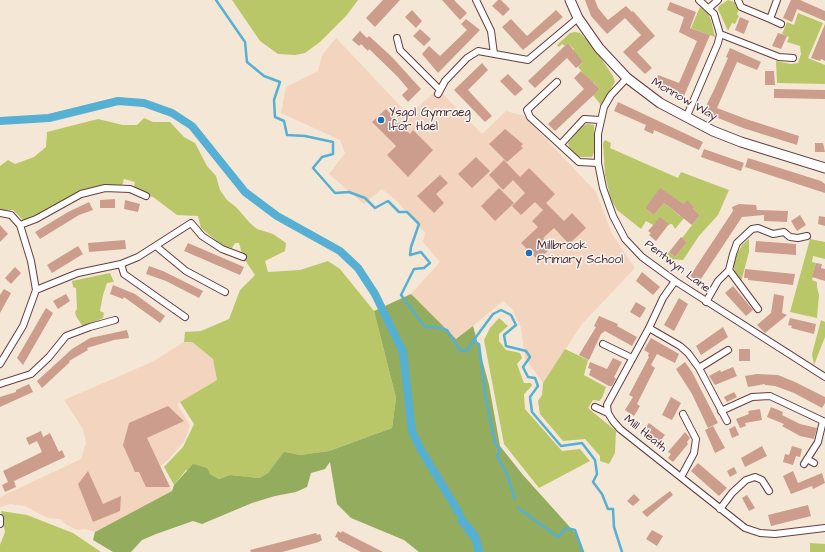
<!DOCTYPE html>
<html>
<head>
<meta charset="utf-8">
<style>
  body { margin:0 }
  canvas { display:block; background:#f4e7d5 }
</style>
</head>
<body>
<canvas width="825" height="552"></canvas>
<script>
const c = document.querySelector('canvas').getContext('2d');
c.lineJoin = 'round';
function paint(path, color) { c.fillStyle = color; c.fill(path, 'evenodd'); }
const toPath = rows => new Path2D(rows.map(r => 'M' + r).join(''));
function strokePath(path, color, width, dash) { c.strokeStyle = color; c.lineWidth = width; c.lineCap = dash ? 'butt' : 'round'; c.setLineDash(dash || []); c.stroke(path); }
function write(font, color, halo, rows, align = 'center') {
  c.font = font + ' "Architects Daughter",sans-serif'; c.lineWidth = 3; c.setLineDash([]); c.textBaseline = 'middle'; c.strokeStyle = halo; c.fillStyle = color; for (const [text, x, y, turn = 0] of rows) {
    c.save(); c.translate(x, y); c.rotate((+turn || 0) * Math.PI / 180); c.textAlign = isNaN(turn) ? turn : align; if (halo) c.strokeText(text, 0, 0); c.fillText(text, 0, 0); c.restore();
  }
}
paint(toPath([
  [336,38,409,115,438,89,482,134,506,111,524,116,596,192,612,234,635,268,582,324,543,383,525,358,521,328,512,309,503,301,456,340,411,294,440,262,423,242,425,233,397,201,382,189,364,204,329,174,345,153,340,140,281,113,286,87,318,71,322,55],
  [184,342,192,342,213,359,217,380,177,404,190,425,185,440,169,459,160,467,172,491,95,532,85,529,77,530,67,525,60,519,48,518,25,506,10,504,0,507,0,497,81,459,86,443,83,429,64,400,152,362]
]), '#f3d4bf');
paint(toPath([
  [232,0,358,0,347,15,320,42,305,53,295,55,278,54,260,41],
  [728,0,737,3,739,9,737,14,739,16,735,24,732,23,728,31,718,9,719,6],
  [700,7,708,13,711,20,715,37,691,28],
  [798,13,823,23,808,58,825,65,825,84,777,83,776,61,791,64,798,63,801,54,800,46,787,42,789,37,782,34,787,22,794,25],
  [575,32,580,33,592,45,613,76,615,82,601,105,593,95,600,89,593,82,592,83,578,67,583,62,573,51,574,49,568,43,565,46,562,44,559,47,557,45,570,33],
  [144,118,153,122,170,122,184,137,195,143,207,166,216,176,220,190,227,200,236,207,250,223,257,229,273,234,286,243,285,251,265,261,268,272,300,270,328,261,340,269,374,311,396,398,392,428,329,451,300,455,284,453,268,473,259,478,230,475,219,479,210,474,186,470,174,485,164,467,183,447,194,424,180,402,217,380,213,359,192,342,184,342,185,332,201,331,229,319,240,290,255,275,243,257,239,243,235,243,232,248,223,246,201,228,198,216,177,215,153,197,146,196,133,190,135,182,124,179,121,189,81,194,26,223,13,210,0,210,0,166,8,160,15,164,34,157,46,147,47,132,98,119,123,125,137,125],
  [587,124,594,125,594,153,592,157,579,157,570,150,568,143,582,126],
  [605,140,611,143,610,148,678,178,681,172,729,190,718,215,699,236,683,260,668,259,667,255,669,252,675,257,687,242,682,238,700,215,693,209,694,207,687,201,684,204,660,189,645,208,654,215,664,203,680,216,682,215,685,217,675,229,672,224,655,226,646,221,641,229,617,210,611,200,605,175,603,143],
  [749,239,749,252,741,282,735,272,733,262,742,245],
  [810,239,825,242,825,259,813,256,812,262,816,263,812,280,817,282,817,287,819,295,817,318,790,312],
  [110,273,114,282,107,283,103,295,100,311,104,313,103,318,83,327,76,316,75,312,77,309,76,288,73,287,72,281],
  [499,318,508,326,499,334,499,341,506,350,520,353,522,358,517,364,524,383,531,383,532,386,524,394,525,409,562,451,580,449,590,461,539,488,504,444,484,340,490,328],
  [821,320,825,322,825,337,814,365,812,354],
  [565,349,588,360,584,375,606,387,602,398,599,401,593,400,588,408,616,431,615,453,609,464,600,461,600,456,585,439,563,441,540,414,538,401,542,395,543,383],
  [1,511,27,515,73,533,101,552,0,552,0,545,5,532],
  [810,543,825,544,825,552,810,552]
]), '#bac769');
paint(toPath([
  [411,294,456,339,473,326,489,385,500,446,523,475,577,535,584,552,419,552,404,540,351,518,337,504,330,462,325,469,311,473,307,487,296,492,275,496,252,503,202,524,193,521,156,534,142,540,131,552,113,552,93,540,95,532,172,491,174,485,193,464,207,468,210,474,219,479,230,475,259,478,268,473,284,452,300,455,329,451,392,428,396,398,374,311]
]), '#93ac5d');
paint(toPath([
  [455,505,478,533,484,552,475,552,472,541,457,521,459,517]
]), '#55b0d3');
strokePath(toPath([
  [216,0,245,42,247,62,264,76,280,82,274,100,275,117,284,121,287,135,305,136,333,142,333,154,322,157,313,168,335,193,349,192,365,198,375,208,388,201,399,212,407,212,419,224,411,247,410,255,421,252,430,263,424,268,414,269,401,295,425,327,435,327,447,330,460,350,467,351,473,341,479,344,486,400,495,443,500,450,497,456,507,474,515,499],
  [473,341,493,314,501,310,511,315,516,325,504,335,506,346,526,351,530,357,523,367,528,377,535,378,538,386,530,397,532,412,561,446,582,443,595,460,597,474,593,482,602,494,608,509,613,509,614,527,622,552],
  [518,508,558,537,566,528,575,530,583,552]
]), '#55b0d3', 2.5);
strokePath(toPath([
  [0,121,49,118,118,101,144,103,172,113,192,126,245,192,277,216,340,251,358,268,375,294,403,352,412,431,420,448,459,513]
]), '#55b0d3', 8);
paint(toPath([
  [383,0,400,0,375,27,366,18],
  [442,0,454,0,467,13,460,20],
  [498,0,501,0,510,9,503,16,492,6],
  [585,0,595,0,598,8,608,20,626,6,632,12,633,11,655,36,637,52,652,68,645,74,623,52,641,35,625,18,607,34,591,16],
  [791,0,800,0,825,11,825,21,797,9,792,22,783,18],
  [670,2,696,12,690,28,710,35,684,96,655,83,658,75,679,83,697,41,679,32,684,17,667,10],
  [412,10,422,21,416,28,405,17],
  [556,10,563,17,523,50,502,27,511,19,527,36],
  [740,17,749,21,744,34,735,30],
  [466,19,480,30,438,73,422,54,429,46,440,56,467,30,461,24],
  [825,24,825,61,821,59,820,61,811,58],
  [420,29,431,39,424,46,413,36],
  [360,31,367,38,369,36,391,56,421,89,408,102,402,95,408,89,398,77,369,49,368,51,361,44,359,46,352,40],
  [778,33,787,36,781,49,772,46],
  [568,43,583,62,576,68,567,58,535,88,528,81],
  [730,48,761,62,757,70,737,62,717,108,746,119,799,136,797,145,743,128,703,112,714,90,728,58,726,57],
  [482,63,488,70,468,90,492,116,485,122,454,90],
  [581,71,600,89,555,131,548,124,584,89,574,78],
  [765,71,774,71,775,85,765,85],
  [508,74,523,89,515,96,500,81],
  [774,89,825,90,825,99,774,98],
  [618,102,703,142,699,150,654,130,653,134,644,130,646,125,614,111],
  [386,109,410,134,413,130,433,150,408,177,387,155,396,146,372,122],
  [505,129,523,144,521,146,523,148,507,162,489,144],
  [815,143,823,143,825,152,815,152],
  [704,149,744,163,741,171,701,157],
  [476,157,490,171,472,188,458,174],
  [748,158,821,181,825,184,825,193,745,167],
  [504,160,520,177,529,168,555,194,546,203,564,221,572,213,586,228,569,244,554,228,543,238,552,247,538,260,521,243,538,227,532,221,543,210,535,202,521,215,512,206,525,193,513,180,503,190,489,175],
  [440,175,448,183,436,194,444,203,434,213,417,196],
  [499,188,514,203,495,221,481,206],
  [660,188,684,204,687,200,694,207,693,209,700,215,692,225,664,203,654,215,645,208],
  [115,199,115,208,100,208,100,200],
  [125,200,140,204,138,212,124,209],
  [89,202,93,210,79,215,40,239,35,232,68,212],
  [739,204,756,205,757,210,788,211,787,222,764,221,764,215,742,217,699,282,690,276,733,211,732,207],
  [800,215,806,225,797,231,791,221],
  [819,216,825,217,825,226,818,224],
  [660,217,669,224,656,241,649,235,651,233,648,231],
  [0,225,8,234,0,242],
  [681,237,687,242,675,257,669,252],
  [125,240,126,249,89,252,88,243],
  [756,241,796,244,796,255,755,252],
  [188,243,244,267,240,275,184,251],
  [78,246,83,254,52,273,47,265],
  [816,263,822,264,821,268,825,269,825,281,812,277],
  [149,266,163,271,203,291,199,298,166,281,146,274],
  [15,267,21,273,11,284,5,278],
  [745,269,795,274,793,285,748,280,748,278,744,278],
  [642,272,660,287,653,295,636,281],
  [113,285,135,294,165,316,160,323,124,297,123,299,110,294],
  [733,286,753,310,746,316,725,293],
  [4,289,11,293,0,313,0,295],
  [66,294,70,301,58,309,53,301],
  [774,294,784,296,782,313,787,315,765,333,757,325,771,313],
  [679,298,688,304,674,331,664,325],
  [636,302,646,308,640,318,630,312],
  [46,308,53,313,23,365,17,358],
  [599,316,618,324,617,326,637,337,632,346,605,331,601,334,589,360,579,355,596,327,594,326],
  [790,318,816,324,814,334,791,328,792,326,788,325],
  [723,327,728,337,701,355,696,346],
  [127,330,129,338,114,340,87,348,88,350,69,361,70,362,42,388,37,381,72,349,90,338],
  [651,338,679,354,675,363,657,354,651,365,655,368,637,404,640,406,634,416,625,410,633,397,629,395,649,357,648,356,649,353,644,350],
  [739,349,750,349,750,361,739,361],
  [613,358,622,362,614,377,616,379,612,386,609,386,589,375,591,369,588,368,590,362,607,369],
  [685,362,692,372,718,423,708,428,692,394,676,369],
  [733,367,737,376,715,385,709,376,720,370,721,372],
  [757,374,778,375,795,382,825,397,825,403,822,408,794,393,775,386,765,385,765,384,748,387,745,376],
  [29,384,33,392,0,407,0,397,16,392,16,390],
  [734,392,737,397,727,402,724,397],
  [671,397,681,403,672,420,662,415],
  [168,406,184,421,147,438,170,487,146,487,139,472,135,472,123,445,129,423],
  [771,407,783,412,782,415,800,424,817,428,814,439,800,436,782,426,784,424,767,417],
  [760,409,762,420,745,423,746,426,740,428,736,419,749,414,748,411],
  [649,423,665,435,658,444,642,432],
  [713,426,725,448,715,453,705,430],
  [735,426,739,435,732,438,729,429],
  [41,431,43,437,50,433,59,452,62,450,65,457,14,481,16,487,5,492,2,485,8,482,3,471,42,452,37,441,29,445,26,438],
  [685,432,690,438,687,442,688,444,673,462,668,458,671,454,668,452],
  [762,446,767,456,745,467,741,458],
  [792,446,802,449,800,457,796,456,793,465,783,462,785,454,789,455],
  [698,463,727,488,719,496,691,471],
  [734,467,737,473,730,477,727,471],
  [88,471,103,504,121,496,120,511,93,522,78,484],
  [793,471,798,483,822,473,825,483,813,489,812,486,791,494,783,476],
  [670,491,673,495,647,517,642,512],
  [634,494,640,500,633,506,627,501],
  [747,495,755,508,749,511,742,498],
  [808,505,811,516,771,526,768,515],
  [652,530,663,536,657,546,646,539],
  [338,531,341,533,342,531,383,552,361,552,338,540,338,538,335,537],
  [316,533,317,535,320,534,322,540,319,542,282,552,251,552,250,550]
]), '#cc9d8c');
const street = toPath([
  [476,0,491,31,494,54],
  [738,0,741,7,770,19,777,0],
  [709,8,718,0],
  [770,19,781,24],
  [720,34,779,57,793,58],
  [397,38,400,50,440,90],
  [627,78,611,95,604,107,598,134,598,163,603,188,613,216,625,239,642,257,675,281,825,377],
  [557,82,527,110,530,117,579,162,598,163],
  [438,94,445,81,467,58,478,51,528,60,578,18],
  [686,118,718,43,720,34,714,14,699,0],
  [561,144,584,119,600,120],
  [0,213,11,215,20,225,31,261,36,290,23,326,0,364],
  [20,225,36,219,81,194,105,188,130,189,146,196],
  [157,247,186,271,225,292],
  [121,264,124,274,185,317],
  [729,270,758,309],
  [675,281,663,298,649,328,607,405,608,413,613,421,620,429,745,528,760,533,775,534,825,528],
  [36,290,78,273,121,264,138,257,191,223,202,236,222,249,243,257],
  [706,302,718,281,729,270,733,254,737,243,752,229,758,228,773,234,784,232,790,237,798,238,807,236],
  [649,328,680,346,688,353,699,368,727,421],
  [603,344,632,358],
  [699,368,728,350],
  [0,384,31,374,49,357,66,336,90,327,115,320],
  [595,407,608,413],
  [721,411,752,397,770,396,823,421,818,442,804,464],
  [807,459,814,463],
  [681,477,694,453,696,439,683,414],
  [720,509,732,493,746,480,755,477,762,480,769,491],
  [0,518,0,524]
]);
const secondary = toPath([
  [570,0,578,18,599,48,627,78,660,103,713,131,741,142,825,168]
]);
strokePath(street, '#643d44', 8);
strokePath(secondary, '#643d44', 11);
strokePath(street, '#fff', 6);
strokePath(secondary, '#fff', 9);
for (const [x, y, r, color] of [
  [381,120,4,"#1f6fb2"],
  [529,253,4,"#1f6fb2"]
]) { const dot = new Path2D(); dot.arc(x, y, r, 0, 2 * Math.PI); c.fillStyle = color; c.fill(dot); strokePath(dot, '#f6f6f2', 1.5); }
write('12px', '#4a1f2b', '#f6f6f2', [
  ["Monnow Way",684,100,30],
  ["Pentwyn Lane",677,267,37],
  ["Mill Heath",645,434,39]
]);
write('12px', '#4a1f2b', '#f6f6f2', [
  ["Ysgol Gymraeg",389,113],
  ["Ifor Hael",389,127],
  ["Millbrook",537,246],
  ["Primary School",537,260]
], 'left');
</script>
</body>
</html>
